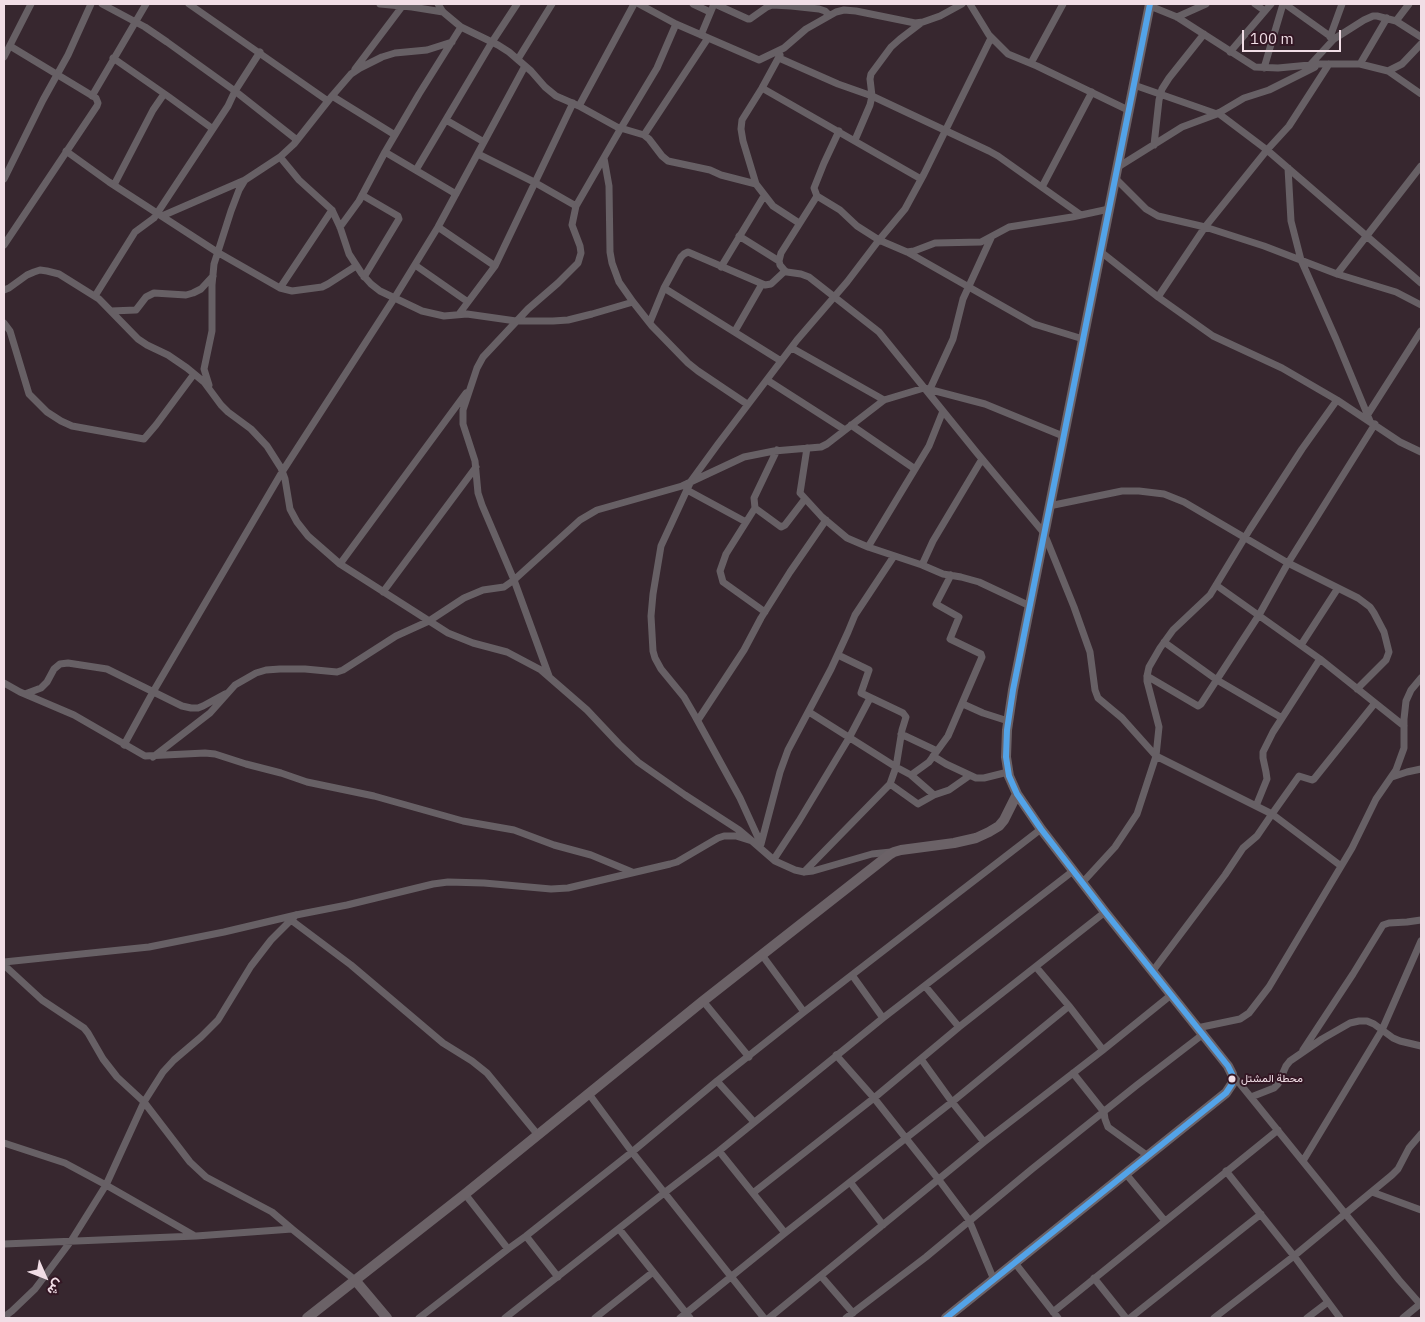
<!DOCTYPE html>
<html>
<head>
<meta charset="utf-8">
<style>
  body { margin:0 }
  #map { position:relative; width:1425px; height:1322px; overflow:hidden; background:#37272f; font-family:"IBM Plex Sans",Vazirmatn,sans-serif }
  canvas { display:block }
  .frame { position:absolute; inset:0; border:5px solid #f1dee6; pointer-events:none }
  .north { position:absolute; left:20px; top:1252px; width:50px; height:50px; -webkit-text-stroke:4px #331724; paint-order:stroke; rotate:134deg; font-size:14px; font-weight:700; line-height:20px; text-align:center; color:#f1dee6 }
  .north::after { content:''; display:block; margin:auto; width:18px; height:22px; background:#f1dee6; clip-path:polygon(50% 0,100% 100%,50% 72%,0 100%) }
  .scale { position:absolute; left:1242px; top:30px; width:99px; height:22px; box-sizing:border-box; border:2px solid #f1dee6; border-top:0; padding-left:6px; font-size:15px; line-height:18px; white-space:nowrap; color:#f1dee6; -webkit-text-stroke:4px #331724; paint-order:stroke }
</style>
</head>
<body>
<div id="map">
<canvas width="1425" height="1322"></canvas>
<div class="frame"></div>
<div class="north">ش</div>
<div class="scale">100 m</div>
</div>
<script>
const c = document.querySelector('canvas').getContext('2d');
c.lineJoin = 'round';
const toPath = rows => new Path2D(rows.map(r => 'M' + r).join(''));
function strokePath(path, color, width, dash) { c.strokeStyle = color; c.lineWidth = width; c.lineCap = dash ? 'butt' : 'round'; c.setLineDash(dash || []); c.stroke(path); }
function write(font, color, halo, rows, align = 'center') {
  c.font = font + ' "IBM Plex Sans",Vazirmatn,sans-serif'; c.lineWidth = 4; c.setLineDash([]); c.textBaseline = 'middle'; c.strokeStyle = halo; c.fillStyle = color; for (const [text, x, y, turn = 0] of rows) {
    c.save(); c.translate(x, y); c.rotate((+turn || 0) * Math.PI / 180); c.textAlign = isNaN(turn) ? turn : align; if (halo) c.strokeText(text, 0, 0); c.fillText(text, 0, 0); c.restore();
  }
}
strokePath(toPath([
  [102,4,145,27,167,42,235,91,297,140],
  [189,4,328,101],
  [380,4,412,7,443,12],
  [438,4,443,12,461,27,498,45,509,52,531,71,545,87,556,96,579,106,617,127,644,135,649,139,662,156,668,161,710,170,721,175,756,184,773,206,799,223],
  [639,4,676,24,759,60,784,48,806,29,836,12,844,10,856,11,915,23,923,22,940,16,962,4],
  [693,4,710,12],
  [715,4,748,19,750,19,767,7,772,5,791,6,819,9,825,11,829,15],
  [970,4,989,35,1008,54,1037,66,1128,110],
  [1255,4,1265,11],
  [1285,4,1334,39],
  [1150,6,1177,17,1255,67,1278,68,1320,64,1360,64,1388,71,1421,94],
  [1177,17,1206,4],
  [1396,21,1409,4],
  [701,35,714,4],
  [1330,37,1342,4],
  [1230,52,1271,4],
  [4,57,31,4],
  [113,58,169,97,213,129],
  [779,58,838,84,872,96,989,151,998,156,1081,215],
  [518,59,552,4],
  [1031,63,1063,4],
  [1360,64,1387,18],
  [1310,65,1334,39,1364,20,1373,16,1377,16,1396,21,1421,37],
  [1264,68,1283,4],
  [355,69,404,4],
  [1388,71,1402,64,1421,44],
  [1134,85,1217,114],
  [762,88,921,179],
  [92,96,146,4],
  [332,96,395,135],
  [579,106,634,4],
  [1218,113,1267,150,1421,283],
  [446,120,484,142],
  [839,131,824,163,814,188,817,196,840,210,857,226,879,240,907,252,914,251,935,243,981,242,1009,227,1072,217,1109,209],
  [644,135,708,38],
  [855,140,870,105,872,96,870,79,871,74,891,47,900,39,921,23],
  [1154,145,1159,100,1162,89,1169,78,1204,34],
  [66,151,109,182,217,252,280,288,292,291,322,287,328,284,356,266],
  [385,152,456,194],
  [478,154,534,182,576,206],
  [280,157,299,180,332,210,340,227,349,254,362,274,371,284,380,291,422,311,444,316,467,314,516,321,553,321,568,320,592,314,633,302],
  [604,158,609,186,610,252,612,263,619,282,633,302,652,326,688,363,698,371,747,404],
  [1118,167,1182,127,1217,114,1244,98,1269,90,1315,67],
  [1288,168,1291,221,1301,260,1336,339,1370,421],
  [416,170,492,42,517,4],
  [1115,178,1146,209,1158,216,1205,227,1264,246,1337,274,1396,292,1421,305],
  [4,179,43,100,68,55,91,4],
  [756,184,743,141,741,129,742,120,762,88,780,55],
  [114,185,153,110,164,94],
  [1042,187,1092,92],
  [362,195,398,216,399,219,364,277],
  [817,196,781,253,779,261,780,265,785,271,787,272,801,274,809,277,879,332,977,453,1044,533,1074,607,1090,652,1095,690,1098,698,1122,718,1156,756,1272,814,1341,866],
  [162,216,245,180,280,157,294,144,332,96,351,74,360,68,382,57,395,53,427,50,452,42],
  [340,227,359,201,385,152,419,94,461,27],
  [438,227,495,266],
  [739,236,779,261],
  [4,245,97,106,98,103,96,98,10,46],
  [1101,252,1158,297,1213,336,1282,368,1337,400,1400,442,1421,452],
  [909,253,1034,324,1083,339],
  [415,265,468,302],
  [721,267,764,196],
  [1337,274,1421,166],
  [280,288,332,210],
  [664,288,781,361],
  [4,290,9,288,27,275,34,272,40,270,47,271,59,274,99,299,138,339,147,345,168,355,187,368,204,382,221,405,228,412,251,429,267,446,281,468,285,479,290,509,297,522,308,536,340,564,448,633,473,643,507,652,541,670,587,710,619,744,638,762,685,795,739,830,752,841],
  [95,296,135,232,154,218,228,106,235,91,260,52],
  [1158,297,1205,227,1267,150,1289,126,1329,64],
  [111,311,136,310,146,297,154,293,186,295,193,293,201,289,213,276],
  [459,314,495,266,573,103],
  [650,322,664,288,681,257,684,254,688,252,765,285,771,284,785,271],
  [4,323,10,331,29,394,47,412,61,421,72,426,144,439,156,425,194,374],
  [735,331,762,284],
  [792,348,884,400],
  [767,380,845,430],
  [209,385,204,369,212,331,212,285,214,264,231,211,239,190,245,180],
  [930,389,953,339,963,299,991,238],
  [1368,414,1421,331],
  [851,425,915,469],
  [807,448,800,493,822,517,847,538,868,547,922,565,943,574,961,577,979,582,1030,606],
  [687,490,746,522],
  [1049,506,1122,491,1139,491,1164,494,1184,502,1288,563,1358,598,1370,607,1374,613,1384,632,1389,652,1386,660,1357,689],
  [755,508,781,527,785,525,805,499],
  [868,547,929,446,943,411],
  [340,564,466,393],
  [922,565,933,541,982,459],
  [1216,585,1320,659,1404,726],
  [383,592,476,467],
  [765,612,723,582,720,571,726,554,755,508,754,498,777,450],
  [1164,642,1217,680,1282,718],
  [1301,645,1338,588],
  [838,655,869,670,861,693,903,713,906,717,902,730,896,767,890,784,918,804,934,795,949,790,969,776],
  [549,676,514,580,482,505,478,493,475,461,463,424,463,410,477,368,483,357,528,309,558,283,578,263,581,253,580,246,572,225,576,206,621,128,657,68,676,24],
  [1147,676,1198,706,1201,704,1259,615,1288,563,1375,424],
  [4,683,20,692,74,715,145,756,205,753,215,754,246,764,281,773,307,782,374,796,463,821,514,830,554,845,591,855,632,872],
  [25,694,41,688,47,682,54,669,60,664,68,663,107,669,182,706,191,708,198,708,203,706,225,694],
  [963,704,983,713,1008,721],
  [809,712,896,767,911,775,934,795],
  [698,720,744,650,761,618,790,572,826,520],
  [901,734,937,751],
  [124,745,153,692,282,472,395,297,438,227,525,66],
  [933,756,946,764,976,778,984,778,1008,772],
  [153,757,210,713,235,685,256,673,266,670,280,669,305,669,337,672,343,670,396,636,429,621,464,598,483,590,504,587,514,580,580,520,597,510,682,486,744,457,774,451,821,447,827,444,884,400,924,388,985,404,1063,436],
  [911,775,929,762,948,736,982,657,981,654,950,639,959,617,936,604,951,575],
  [1392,777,1407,772,1421,769],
  [1256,806,1267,779,1266,772,1263,758,1263,752,1273,732,1320,659],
  [761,844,740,798,695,716,684,697,661,669,655,658,653,651,651,616,653,594,661,546,691,481,718,444,797,340,847,282,879,240,905,209,924,174,991,38],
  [761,844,780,772,788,750,831,669,848,632,855,615,894,556],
  [774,859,799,821,849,738,870,698],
  [804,872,890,784],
  [1082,883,1115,847,1137,814,1156,756,1159,727,1147,681,1147,676,1149,667,1160,648,1173,630,1210,595,1250,529,1302,449,1337,400],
  [291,920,351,965,443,1043,472,1061,487,1073,538,1135],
  [762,955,804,1012],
  [4,962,149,947,224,932,296,915,347,905,433,884,448,882,484,883,551,889,568,888,670,864,677,862,718,838,724,836,736,836,752,841,775,861,795,870,804,872,813,871,872,854,891,852],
  [4,965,42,1000,84,1028,88,1033,103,1059,117,1077,144,1102,190,1162,206,1177,272,1212,292,1229],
  [1036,967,1069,1006,1103,1050],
  [1152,972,1225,875,1243,848,1257,836,1272,814,1299,776,1312,780,1314,779,1375,703],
  [852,975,883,1018],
  [925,986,959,1027],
  [703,1001,749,1057],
  [1197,1028,1240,1019,1249,1013,1269,987,1352,848,1376,799,1396,770,1404,748,1404,719,1406,701,1411,690,1421,678],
  [1303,1050,1353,974,1383,925,1389,923,1407,922,1421,920],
  [836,1055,874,1098,939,1180,969,1220,994,1280],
  [921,1059,952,1102,984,1142],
  [1073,1073,1104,1112,1105,1119,1108,1127,1148,1156],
  [1232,1074,1399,1280,1421,1305],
  [717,1081,754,1122],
  [589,1094,632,1152,764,1318],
  [1251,1097,1274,1088,1278,1084,1286,1066,1290,1061,1322,1039,1350,1023,1359,1021,1367,1021,1374,1024,1393,1038,1400,1041,1421,1046],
  [4,1143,65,1163,106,1185,195,1236],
  [719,1151,785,1233],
  [1303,1161,1382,1030,1421,941],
  [1226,1171,1294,1256,1340,1318],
  [1126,1174,1165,1221],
  [850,1182,883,1225],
  [1372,1192,1421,1210],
  [753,1193,874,1098,959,1027,1105,912],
  [465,1194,508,1249],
  [619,1229,690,1318],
  [526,1236,558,1277],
  [4,1244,196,1236,292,1229,355,1280],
  [1015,1263,1058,1318],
  [821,1276,853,1313],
  [1094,1278,1126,1318],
  [1053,1312,1278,1130],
  [4,1317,12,1311,35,1289,71,1241,106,1185,144,1102,163,1072,174,1060,201,1037,218,1020,251,966,271,940,296,915],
  [419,1318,508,1249,526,1236,632,1152,717,1081,804,1012,1041,829],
  [505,1318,664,1193,719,1151,883,1018,1073,871],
  [595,1318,653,1272],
  [680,1318,785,1233,952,1102,1069,1006],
  [769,1318,984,1142,1103,1050,1171,995],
  [846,1318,926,1257,1032,1169,1137,1085,1202,1035],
  [1130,1318,1261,1214],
  [1214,1318,1294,1256,1392,1175,1398,1169,1409,1148,1421,1134],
  [1307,1318,1328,1302],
  [1403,1318,1420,1304]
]), '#676065', 7);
strokePath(toPath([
  [355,1280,387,1318],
  [307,1318,465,1194,703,1001,889,855,894,852,901,850,954,843,976,838,989,832,999,826,1004,820,1017,794],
  [946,1318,1226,1093,1232,1084,1232,1074,1228,1066,1105,912,1041,829,1017,794,1009,776,1006,757,1007,730,1013,690,1150,4]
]), '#6b6267', 10);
strokePath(toPath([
  [946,1318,1226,1093,1232,1084,1232,1074,1228,1066,1105,912,1041,829,1017,794,1009,776,1006,757,1007,730,1013,690,1150,4]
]), '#53a3e8', 6);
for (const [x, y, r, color] of [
  [1232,1079,4.5,"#f1dee6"]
]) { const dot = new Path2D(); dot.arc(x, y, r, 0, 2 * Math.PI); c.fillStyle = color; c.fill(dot); strokePath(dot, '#331724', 2); }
write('11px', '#f1dee6', '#331724', [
  ["محطة المشتل",1241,1079]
], 'left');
</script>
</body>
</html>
